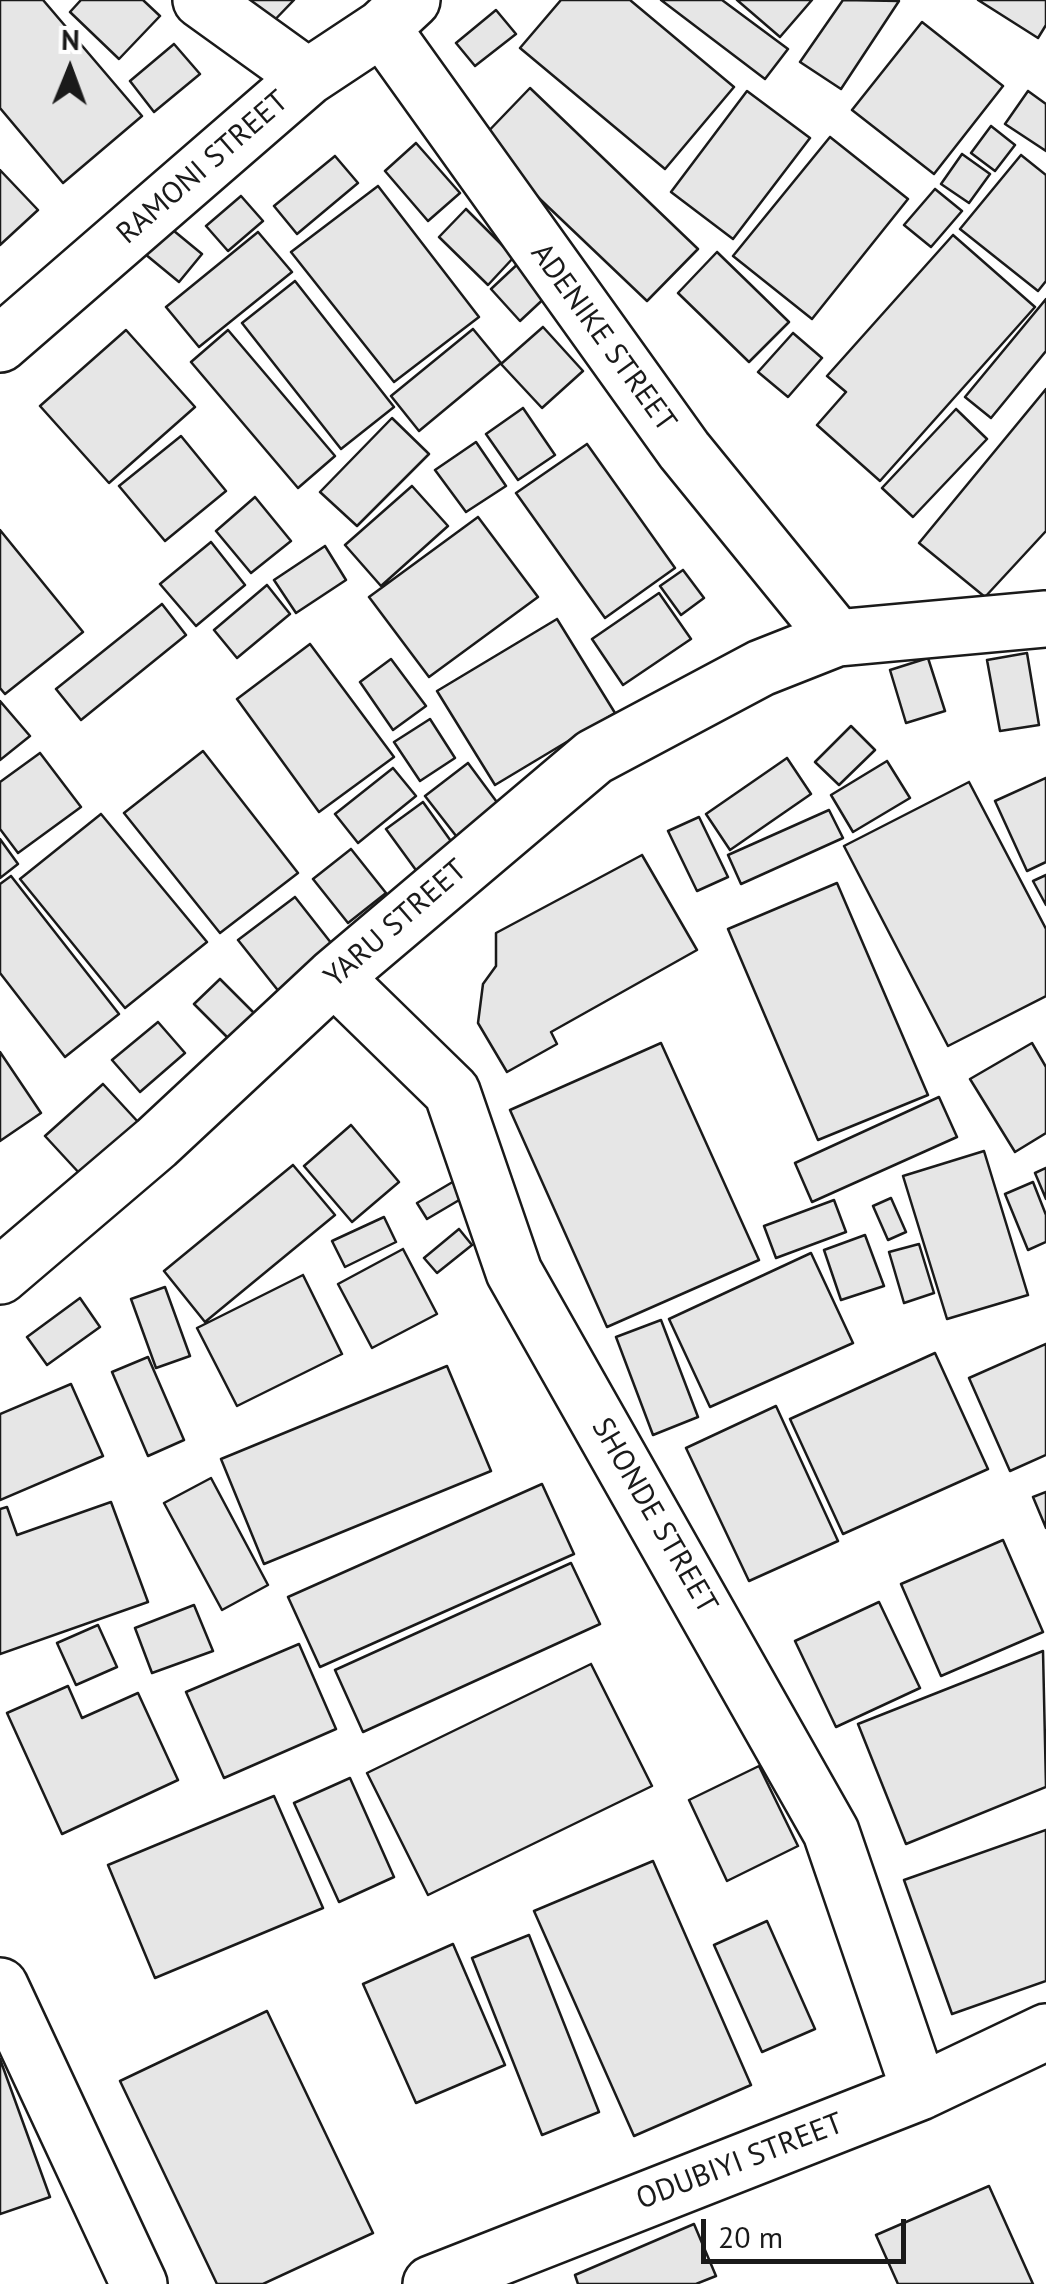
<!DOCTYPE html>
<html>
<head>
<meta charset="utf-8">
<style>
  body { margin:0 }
  #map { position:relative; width:1046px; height:2284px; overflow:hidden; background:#fff; font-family:"PT Sans",sans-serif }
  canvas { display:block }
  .north { position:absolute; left:20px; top:20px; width:100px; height:100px; -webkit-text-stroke:8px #fff; paint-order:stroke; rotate:1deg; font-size:28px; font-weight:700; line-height:40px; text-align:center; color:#1a1a1a }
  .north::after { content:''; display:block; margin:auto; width:35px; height:45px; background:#1a1a1a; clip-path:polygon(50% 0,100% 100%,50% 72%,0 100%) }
  .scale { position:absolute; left:701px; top:2219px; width:205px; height:45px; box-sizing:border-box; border:5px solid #1a1a1a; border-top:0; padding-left:12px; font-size:30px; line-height:35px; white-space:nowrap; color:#1a1a1a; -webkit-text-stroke:8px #fff; paint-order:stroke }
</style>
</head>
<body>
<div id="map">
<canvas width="1046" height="2284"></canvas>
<div class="north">N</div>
<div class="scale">20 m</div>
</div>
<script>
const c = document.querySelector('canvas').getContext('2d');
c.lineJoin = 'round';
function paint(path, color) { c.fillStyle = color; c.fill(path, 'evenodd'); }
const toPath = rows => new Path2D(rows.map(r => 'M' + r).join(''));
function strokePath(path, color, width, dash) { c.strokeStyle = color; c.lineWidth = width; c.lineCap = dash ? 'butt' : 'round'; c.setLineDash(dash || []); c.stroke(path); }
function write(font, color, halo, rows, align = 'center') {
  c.font = font + ' "PT Sans",sans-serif'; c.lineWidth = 8; c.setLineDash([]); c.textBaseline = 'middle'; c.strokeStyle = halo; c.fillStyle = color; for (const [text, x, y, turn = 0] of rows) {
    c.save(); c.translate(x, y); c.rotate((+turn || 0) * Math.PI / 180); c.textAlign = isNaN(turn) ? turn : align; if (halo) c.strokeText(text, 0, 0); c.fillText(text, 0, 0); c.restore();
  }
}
const building = toPath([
  [0,0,43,0,142,116,63,183,0,108,0,0],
  [81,0,143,0,160,16,119,59,70,12,81,0],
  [250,0,294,0,266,29,243,7,250,0],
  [561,0,630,0,734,87,665,169,520,48,561,0],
  [661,0,722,0,788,49,765,79,661,0],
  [737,0,812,0,780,37,737,0],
  [843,0,899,1,841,89,800,62,843,0],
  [978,0,1046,0,1046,25,1038,38,978,0],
  [496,10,516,34,475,66,456,43,496,10],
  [922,22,1003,86,934,174,852,110,922,22],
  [174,44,200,74,154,112,130,81,174,44],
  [530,88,698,249,647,301,479,141,530,88],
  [747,91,810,138,733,239,671,192,747,91],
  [1028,91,1046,104,1046,151,1005,124,1028,91],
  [991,126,1015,145,995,171,971,153,991,126],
  [830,137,908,199,812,319,733,256,830,137],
  [416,143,460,193,428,221,385,171,416,143],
  [962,154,990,174,969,203,941,184,962,154],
  [1021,155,1046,175,1046,281,1038,291,960,229,1021,155],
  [335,156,358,183,297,234,274,206,335,156],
  [0,170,38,210,0,245,0,170],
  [378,186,479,317,394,382,291,252,378,186],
  [935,189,962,211,931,247,904,225,935,189],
  [241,196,263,221,228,251,206,226,241,196],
  [466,209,514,257,488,285,439,237,466,209],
  [168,226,202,254,179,282,145,254,168,226],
  [258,232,292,272,199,347,166,307,258,232],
  [953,235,1035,307,880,481,817,425,846,392,827,376,953,235],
  [717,252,789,322,749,362,678,293,717,252],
  [522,260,551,292,520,321,491,289,522,260],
  [295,281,394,407,341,449,242,323,295,281],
  [1046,299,1046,351,991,418,965,397,1046,299],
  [543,327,583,371,542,408,501,364,543,327],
  [473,329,501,363,419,431,391,396,473,329],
  [126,330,195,407,109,483,40,406,126,330],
  [228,330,335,456,298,488,191,362,228,330],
  [793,333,822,358,788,397,758,372,793,333],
  [1046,389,1046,531,985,597,919,543,1046,389],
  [523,408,555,455,518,480,486,434,523,408],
  [956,409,987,439,913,517,882,488,956,409],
  [392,418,429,454,357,526,320,492,392,418],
  [181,436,226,491,165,541,119,486,181,436],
  [476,442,506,486,466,512,435,470,476,442],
  [587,444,675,568,605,618,516,493,587,444],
  [412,486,448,526,381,586,345,545,412,486],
  [255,497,291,541,251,573,216,531,255,497],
  [478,517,538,597,429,677,369,597,478,517],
  [0,530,83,632,5,694,0,688,0,530],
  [211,542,245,585,196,626,160,584,211,542],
  [325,546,346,580,296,613,274,580,325,546],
  [683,570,704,598,681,615,660,586,683,570],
  [267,585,290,614,237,658,214,630,267,585],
  [659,593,691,639,623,685,592,639,659,593],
  [162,604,186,635,81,720,56,689,162,604],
  [557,619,615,713,495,785,437,691,557,619],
  [310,644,394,757,319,812,237,699,310,644],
  [1027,653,1039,725,1000,731,987,660,1027,653],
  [928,658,945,711,906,723,890,670,928,658],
  [391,659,426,706,393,730,360,682,391,659],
  [0,701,30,736,0,760,0,701],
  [430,719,455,758,420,781,394,742,430,719],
  [851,726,875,750,839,785,815,762,851,726],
  [203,751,298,873,220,933,124,813,203,751],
  [40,753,81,807,18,853,0,829,0,782,40,753],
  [787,758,811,794,730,850,706,814,787,758],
  [887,761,910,798,853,832,831,795,887,761],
  [468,763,502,809,460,841,425,796,468,763],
  [393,768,416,796,358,843,335,814,393,768],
  [1046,778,1046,862,1027,871,995,801,1046,778],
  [969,782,1046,929,1046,996,948,1046,844,846,969,782],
  [423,802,458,851,421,877,386,829,423,802],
  [829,810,843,838,741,884,728,855,829,810],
  [101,814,207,942,125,1008,20,879,101,814],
  [699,817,728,877,697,891,668,831,699,817],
  [0,839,18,864,0,878,0,839],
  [351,849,386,893,348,923,313,879,351,849],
  [642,855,697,950,551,1032,557,1044,507,1072,478,1023,483,984,496,966,496,933,642,855],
  [1046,875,1046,905,1033,881,1046,875],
  [11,876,119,1014,65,1057,0,973,0,884,11,876],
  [837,883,928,1095,818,1140,728,929,837,883],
  [295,897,339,953,284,998,238,940,295,897],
  [220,979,258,1017,233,1043,194,1004,220,979],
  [158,1022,185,1053,140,1092,112,1060,158,1022],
  [661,1043,759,1260,607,1327,510,1110,661,1043],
  [1032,1043,1046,1067,1046,1133,1015,1152,970,1079,1032,1043],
  [0,1052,41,1113,0,1141,0,1052],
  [103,1084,139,1123,81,1175,45,1136,103,1084],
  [939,1097,957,1137,812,1202,795,1163,939,1097],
  [351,1125,399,1182,352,1222,304,1166,351,1125],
  [984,1151,1028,1295,947,1319,903,1176,984,1151],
  [293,1165,335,1215,205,1322,164,1271,293,1165],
  [1046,1168,1046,1199,1035,1173,1046,1168],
  [456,1180,466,1196,427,1219,417,1203,456,1180],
  [1033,1182,1046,1215,1046,1242,1028,1250,1005,1194,1033,1182],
  [891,1198,906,1232,888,1240,873,1206,891,1198],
  [834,1200,846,1232,776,1258,764,1226,834,1200],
  [384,1217,396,1242,345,1267,332,1241,384,1217],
  [459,1229,472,1245,437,1273,424,1258,459,1229],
  [865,1235,884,1286,841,1300,824,1250,865,1235],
  [919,1244,934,1293,904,1303,889,1252,919,1244],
  [403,1249,437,1314,372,1348,338,1284,403,1249],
  [811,1253,853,1343,710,1407,669,1319,811,1253],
  [303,1275,342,1354,237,1406,197,1328,303,1275],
  [165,1287,190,1356,156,1368,131,1299,165,1287],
  [80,1298,100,1327,47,1365,27,1337,80,1298],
  [661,1320,698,1417,653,1435,616,1337,661,1320],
  [1046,1344,1046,1455,1010,1471,969,1378,1046,1344],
  [935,1353,988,1469,843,1534,790,1419,935,1353],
  [148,1357,184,1440,148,1456,112,1372,148,1357],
  [447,1366,491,1471,264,1564,221,1459,447,1366],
  [71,1384,103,1456,0,1500,0,1414,71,1384],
  [776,1406,838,1541,749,1581,686,1448,776,1406],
  [211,1478,268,1585,222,1610,164,1503,211,1478],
  [542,1484,574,1554,320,1667,288,1597,542,1484],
  [1046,1492,1046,1528,1033,1497,1046,1492],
  [111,1502,148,1602,0,1654,0,1509,7,1507,17,1535,111,1502],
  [1003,1540,1043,1632,941,1676,901,1584,1003,1540],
  [571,1563,600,1624,363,1732,335,1670,571,1563],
  [879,1602,920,1688,836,1727,795,1641,879,1602],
  [194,1605,213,1651,152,1673,135,1628,194,1605],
  [98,1625,117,1667,76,1685,57,1643,98,1625],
  [299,1644,336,1729,224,1778,186,1692,299,1644],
  [1043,1651,1046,1787,906,1844,858,1724,1043,1651],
  [591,1664,652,1786,428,1895,367,1773,591,1664],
  [68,1686,82,1718,138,1693,178,1780,62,1834,7,1713,68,1686],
  [759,1766,798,1846,727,1881,689,1800,759,1766],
  [350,1778,394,1877,339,1902,294,1803,350,1778],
  [274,1796,323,1908,155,1978,108,1865,274,1796],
  [1046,1830,1046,1981,952,2014,904,1880,1046,1830],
  [653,1861,751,2085,634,2136,534,1911,653,1861],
  [767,1921,815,2029,762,2052,714,1945,767,1921],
  [529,1935,599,2112,542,2135,472,1958,529,1935],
  [453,1944,505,2065,416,2103,363,1984,453,1944],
  [267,2011,373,2233,263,2284,217,2284,120,2081,267,2011],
  [0,2059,50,2197,0,2214,0,2059],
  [989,2186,1033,2284,898,2284,876,2235,989,2186],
  [694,2224,716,2276,696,2284,578,2284,575,2275,694,2224]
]);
paint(building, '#e6e6e6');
strokePath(building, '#1a1a1a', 2.5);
const street = toPath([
  [201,0,308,77],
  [382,28,684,450,837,638],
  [0,344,308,77,382,28,412,0],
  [334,977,452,1092,514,1272,831,1832,920,2092],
  [0,1276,156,1143,334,977,594,757,761,668,837,638,1046,619],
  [0,1986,139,2284],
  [431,2284,920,2092,1046,2032]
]);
strokePath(street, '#1a1a1a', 60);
strokePath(street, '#fff', 55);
write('30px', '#1a1a1a', '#fff', [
  ["RAMONI STREET",203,168,-41],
  ["ADENIKE STREET",603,338,54],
  ["YARU STREET",396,924,-41],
  ["SHONDE STREET",654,1516,60],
  ["ODUBIYI STREET",740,2162,-21]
]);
</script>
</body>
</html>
